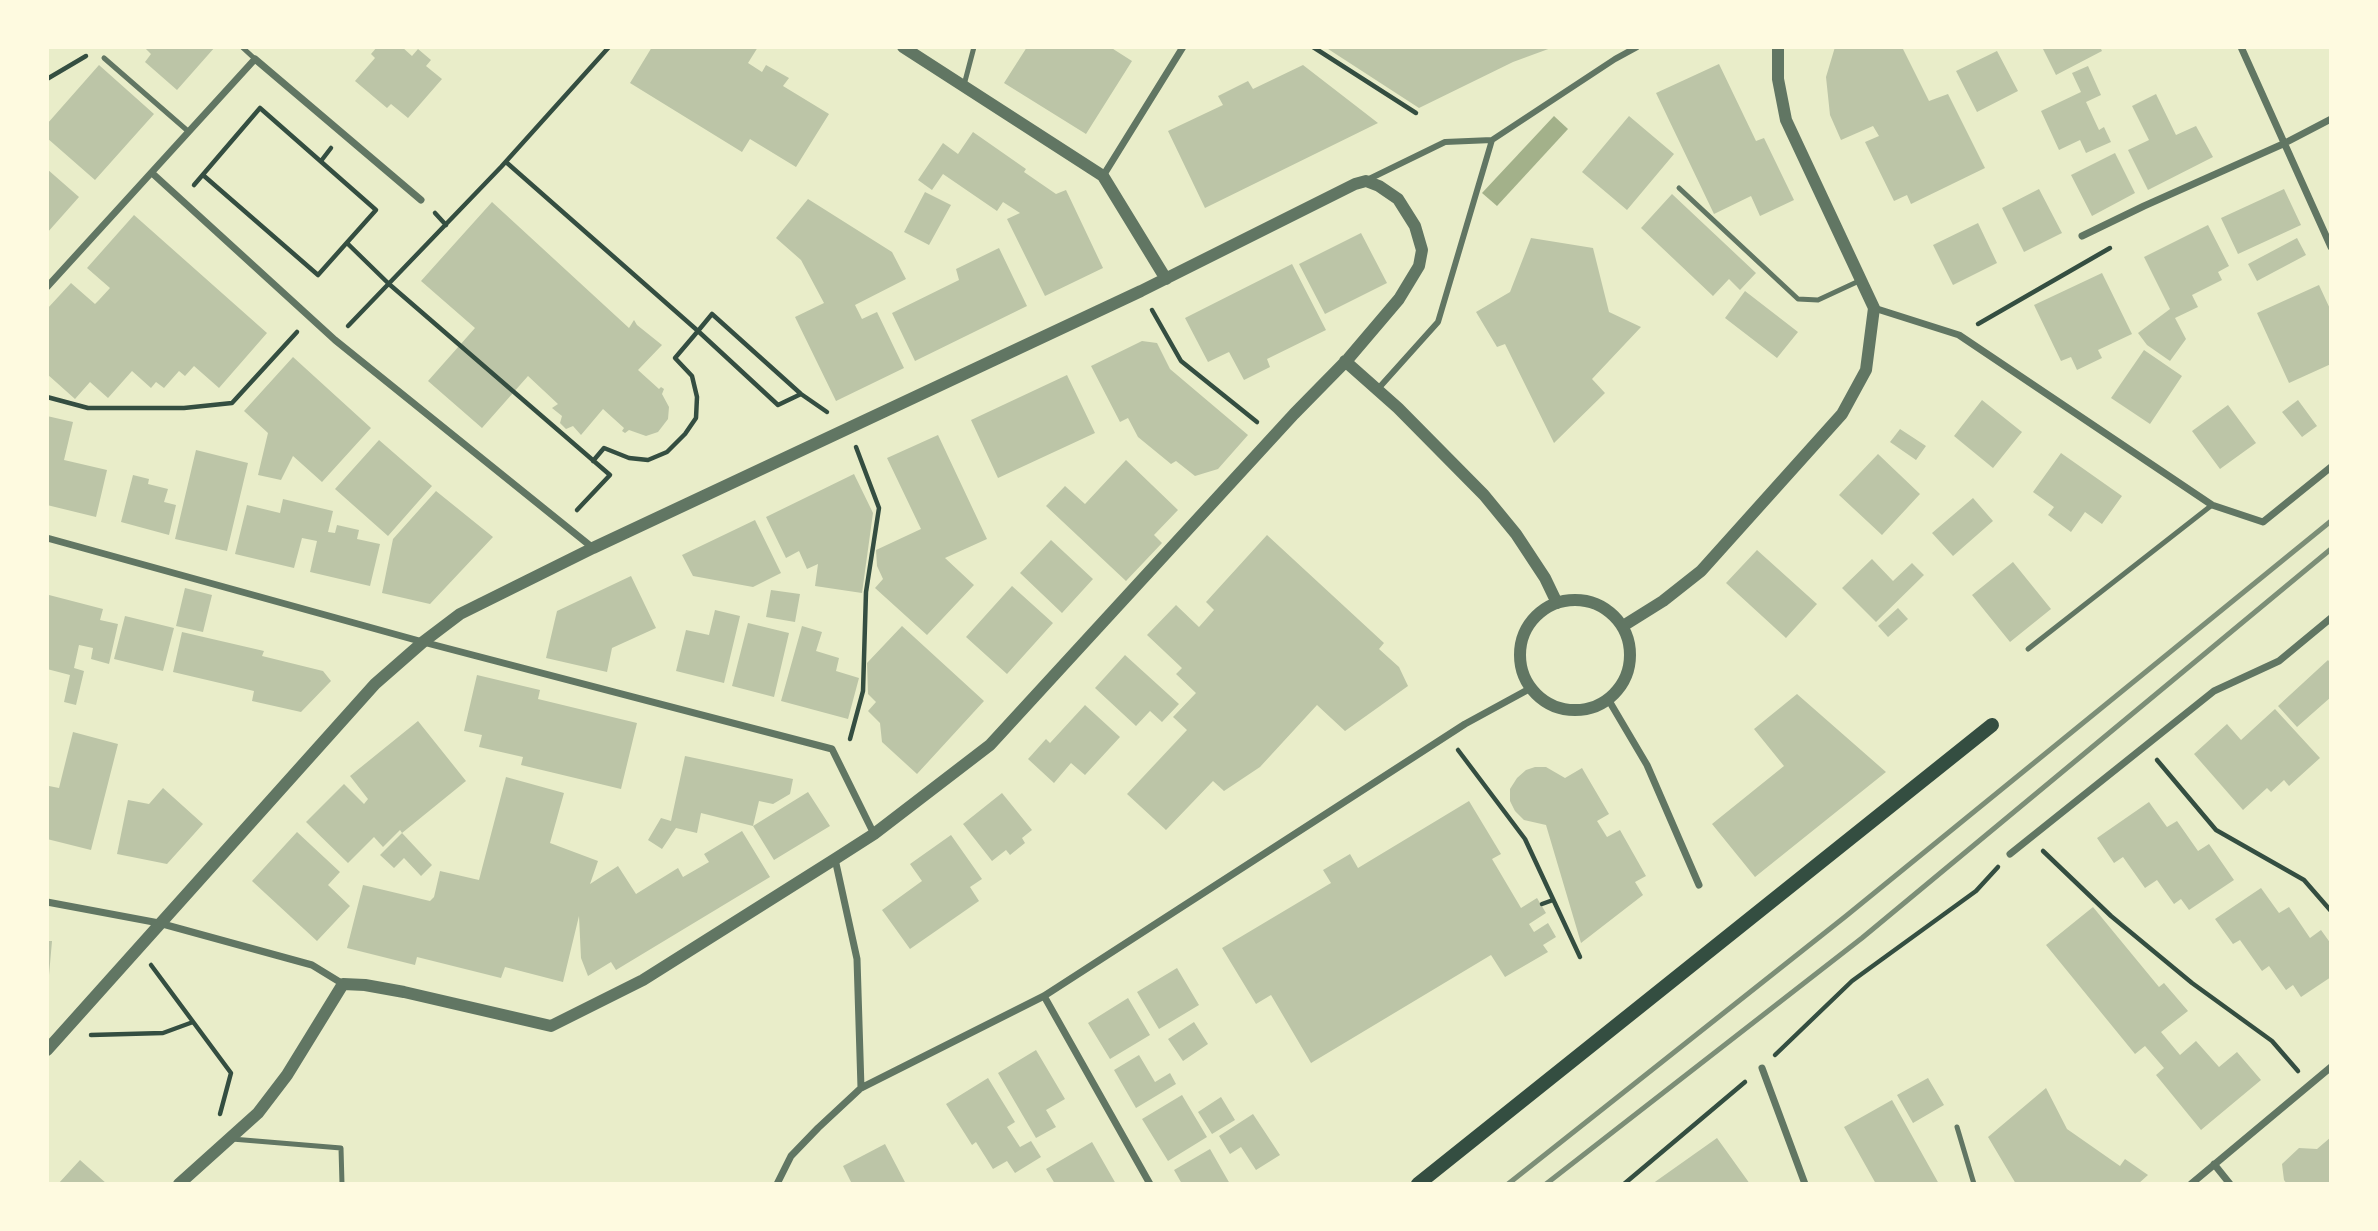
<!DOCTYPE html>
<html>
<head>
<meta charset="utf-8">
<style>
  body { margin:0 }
  #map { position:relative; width:2378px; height:1231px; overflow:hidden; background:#e9edc9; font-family:"DM Sans",sans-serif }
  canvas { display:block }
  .frame { position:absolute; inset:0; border:49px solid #fefae0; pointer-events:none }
</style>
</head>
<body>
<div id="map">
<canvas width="2378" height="1231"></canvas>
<div class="frame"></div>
</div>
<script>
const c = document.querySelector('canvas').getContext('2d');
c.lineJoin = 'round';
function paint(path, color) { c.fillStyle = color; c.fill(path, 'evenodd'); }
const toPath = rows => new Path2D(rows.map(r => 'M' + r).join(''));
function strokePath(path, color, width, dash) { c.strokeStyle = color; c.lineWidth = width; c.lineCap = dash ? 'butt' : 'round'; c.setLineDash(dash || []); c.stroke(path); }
paint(toPath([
  [1554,116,1568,129,1497,206,1482,193]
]), '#a3b18a');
paint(toPath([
  [144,47,215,47,177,90,145,62,151,54],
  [377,47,402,47,412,56,418,49,431,60,426,66,442,79,408,118,391,104,387,108,355,81,375,58,371,54],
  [652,47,758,47,748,63,762,72,766,65,789,78,783,86,829,114,796,167,750,139,742,152,630,83],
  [1027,47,1110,47,1132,61,1086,134,1004,83],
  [1325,47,1551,47,1551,48,1513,62,1419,108],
  [1835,47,1902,47,1929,101,1948,94,1985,168,1911,204,1907,195,1894,201,1865,142,1879,136,1873,126,1841,140,1830,115,1826,77],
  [2042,47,2100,47,2102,51,2056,75],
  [1997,51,2018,91,1977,112,1956,71],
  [1719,64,1756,141,1764,138,1794,200,1760,216,1751,196,1714,214,1656,93],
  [99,65,154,114,95,180,47,138,47,124],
  [1303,65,1378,123,1205,208,1168,131,1223,105,1218,96,1248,81,1253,89],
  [2088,66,2101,95,2086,102,2099,130,2104,127,2111,142,2086,153,2080,140,2059,150,2041,111,2081,92,2072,73],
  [2156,94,2176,135,2196,126,2213,157,2148,190,2128,150,2149,140,2132,106],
  [1629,116,1674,154,1627,210,1582,172],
  [973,132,1026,169,1024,172,1056,194,1066,190,1103,268,1045,296,1007,219,1020,213,1003,202,997,211,943,174,932,190,918,180,943,143,958,154],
  [2115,153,2135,193,2092,216,2071,175],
  [47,169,79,197,47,233],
  [2039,189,2062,233,2024,252,2002,208],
  [2284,189,2301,225,2238,254,2221,218],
  [925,192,951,205,929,245,904,232],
  [1672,194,1756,273,1740,290,1729,279,1713,296,1641,228],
  [808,199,892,252,906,279,855,305,862,319,877,312,904,368,836,401,795,317,824,303,801,260,776,238],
  [492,202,629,328,634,320,637,325,662,345,638,370,659,389,661,387,664,389,662,394,669,407,668,419,658,432,646,436,629,430,625,433,622,431,624,428,603,409,581,435,573,426,566,429,560,423,562,416,552,408,558,404,528,376,482,428,428,381,475,328,421,281],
  [134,215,267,333,219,388,194,366,185,376,179,371,164,388,156,382,151,388,132,371,108,398,90,382,75,399,47,374,47,309,71,283,95,304,99,300,110,288,87,268],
  [1978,223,1997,263,1953,285,1933,245],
  [2208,225,2229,266,2218,272,2222,280,2192,295,2198,307,2175,318,2186,339,2170,361,2147,345,2138,333,2170,309,2144,257],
  [1361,233,1387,283,1325,314,1299,264],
  [1531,238,1593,248,1609,312,1641,327,1592,379,1605,393,1554,443,1505,344,1497,347,1476,312,1510,292],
  [2297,238,2306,255,2257,281,2248,264],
  [999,248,1027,306,915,361,892,313,959,280,956,269],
  [1292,264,1326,330,1267,359,1270,367,1244,380,1229,352,1208,362,1185,318],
  [2102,273,2132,334,2098,350,2102,358,2077,370,2071,357,2061,361,2034,305],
  [2319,285,2331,311,2331,364,2289,383,2257,313],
  [1745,291,1798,332,1777,358,1725,318],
  [1142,341,1157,343,1170,369,1248,435,1218,469,1195,476,1176,461,1171,464,1138,437,1128,418,1120,422,1091,366],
  [2144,350,2182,376,2150,424,2111,398],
  [293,357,371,428,322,482,293,456,281,480,258,475,268,433,244,411],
  [1067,375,1095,433,998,478,971,420],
  [1982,400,2022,432,1993,468,1954,436],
  [2298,400,2317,426,2302,437,2282,412],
  [2228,405,2256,443,2220,469,2192,431],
  [47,416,73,422,64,460,107,470,96,517,47,505],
  [1900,429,1926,446,1916,460,1890,442],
  [938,435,987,539,945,558,974,585,927,635,875,588,883,579,877,566,876,550,921,529,887,458],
  [379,440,432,486,388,536,335,489],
  [196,450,248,463,227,551,175,539],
  [2061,453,2122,496,2102,524,2085,512,2071,532,2048,515,2054,507,2033,492],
  [1878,454,1920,494,1882,535,1839,495],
  [1126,460,1178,510,1154,535,1162,543,1126,581,1046,506,1065,486,1085,504],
  [854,474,873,513,862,593,815,586,818,564,807,569,799,551,786,558,766,517],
  [133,475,149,479,148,484,168,489,164,502,176,505,169,535,121,522],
  [436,491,493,537,430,604,382,593,393,539],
  [1973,498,1993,521,1953,556,1932,533],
  [283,499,333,511,328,532,335,533,337,525,359,530,357,539,380,544,370,586,310,572,317,541,302,538,294,568,235,554,247,505,280,513],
  [755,520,781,573,753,587,693,576,682,555],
  [1267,535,1384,643,1379,649,1399,667,1408,686,1345,731,1317,705,1260,767,1224,791,1213,781,1166,830,1127,794,1187,730,1173,717,1196,693,1176,674,1182,668,1147,635,1176,605,1199,627,1214,610,1206,602],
  [1051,540,1093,579,1062,613,1020,573],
  [1757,550,1817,604,1786,638,1726,583],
  [1872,559,1893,581,1912,563,1924,575,1876,622,1842,588],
  [2013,562,2051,609,2010,642,1972,595],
  [631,576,656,628,612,648,607,672,546,658,557,611],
  [1012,586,1053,623,1007,674,966,637],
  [185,588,212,595,203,632,176,626],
  [771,590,800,594,795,622,766,617],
  [49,595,103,609,100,620,118,624,109,664,91,659,93,648,79,645,74,668,84,671,76,705,64,702,70,675,47,669],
  [1898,608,1908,619,1888,637,1878,626],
  [715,610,740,616,724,683,676,671,686,630,709,635],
  [125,616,174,628,163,671,114,659],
  [748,623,789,633,774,697,732,686],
  [802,626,822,632,816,651,839,658,836,671,859,678,848,719,781,701],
  [902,626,984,701,917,774,882,742,880,723,868,711,876,702,868,694,867,663],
  [182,632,264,651,262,656,323,671,331,681,301,712,252,701,254,691,173,672],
  [1125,655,1179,704,1162,722,1150,711,1136,726,1095,688],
  [2328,660,2331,664,2331,697,2297,727,2278,706],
  [477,675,540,690,538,699,637,723,621,789,521,765,523,757,479,747,482,735,464,731],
  [1797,694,1886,772,1755,877,1712,824,1784,766,1754,729],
  [1085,705,1120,737,1085,775,1071,763,1054,783,1028,759,1046,739,1050,743],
  [2275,709,2320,758,2289,786,2284,780,2271,792,2267,788,2243,810,2194,754,2227,724,2241,740],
  [418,721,466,781,402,833,400,830,383,847,374,837,348,863,306,822,344,784,364,804,368,799,350,776],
  [73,732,118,744,91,850,47,839,47,795,49,786,59,788],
  [685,756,793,779,790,794,773,804,759,801,753,826,701,813,697,833,676,828,662,849,648,840,661,818,671,821],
  [1535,767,1546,767,1565,778,1582,768,1609,814,1597,821,1607,837,1620,830,1646,876,1635,882,1643,895,1581,943,1546,825,1524,820,1515,811,1510,801,1510,789,1517,778,1526,770],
  [506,777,564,793,550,843,598,861,590,884,618,866,636,894,678,868,683,877,709,862,704,854,742,831,770,877,616,970,611,962,588,976,581,958,579,916,563,982,505,967,501,978,417,957,415,965,347,948,363,885,430,901,434,897,440,871,479,880],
  [163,788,203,824,167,864,117,854,128,800,149,804],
  [808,792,830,826,774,860,753,826],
  [1002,793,1032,830,1022,838,1025,843,1010,855,1006,850,992,861,963,824],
  [1469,801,1501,854,1492,859,1521,908,1537,898,1546,913,1529,924,1534,932,1548,923,1556,937,1543,945,1548,952,1505,977,1491,955,1311,1063,1271,995,1256,1004,1222,948,1331,883,1323,870,1350,854,1358,868],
  [2149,802,2167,827,2177,821,2198,851,2209,844,2234,880,2189,910,2181,899,2174,904,2157,880,2145,888,2123,857,2114,863,2097,838],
  [297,832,340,872,328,885,350,906,317,941,252,881],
  [402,833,432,865,421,876,404,858,394,868,380,855],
  [951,835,982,879,970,887,979,901,910,949,882,910,922,881,910,864],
  [2261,888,2279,913,2289,907,2310,938,2321,930,2331,944,2331,977,2301,997,2293,985,2286,990,2269,966,2262,971,2240,940,2233,944,2215,919],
  [2093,907,2159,987,2164,983,2188,1011,2161,1032,2180,1055,2196,1041,2219,1067,2237,1052,2261,1080,2201,1130,2156,1075,2164,1068,2145,1046,2135,1054,2046,945],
  [47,941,52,941,49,975,47,975],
  [1177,968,1199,1005,1159,1029,1137,992],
  [1128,998,1150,1035,1110,1059,1088,1023],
  [1194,1022,1208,1044,1183,1061,1168,1039],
  [1036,1050,1065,1099,1046,1110,1056,1127,1036,1138,998,1073],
  [1139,1055,1155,1082,1170,1073,1176,1084,1136,1108,1114,1070],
  [988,1078,1015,1122,1007,1127,1020,1147,1031,1141,1041,1157,1015,1173,1007,1161,993,1169,976,1142,972,1145,946,1104],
  [1928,1078,1944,1105,1913,1123,1897,1095],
  [2046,1088,2067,1129,2120,1166,2125,1159,2148,1175,2138,1184,2016,1184,1988,1137],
  [1182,1095,1207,1137,1168,1161,1142,1119],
  [1221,1097,1235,1120,1212,1134,1198,1112],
  [1892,1100,1939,1184,1876,1184,1844,1127],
  [1253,1114,1280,1155,1256,1170,1241,1147,1230,1154,1219,1136],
  [2331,1137,2331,1184,2287,1184,2284,1180,2282,1164,2299,1148,2317,1149],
  [1717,1138,1750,1184,1652,1184],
  [1092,1142,1116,1184,1055,1184,1046,1169],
  [885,1144,906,1184,852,1184,843,1166],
  [1210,1149,1230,1184,1182,1184,1174,1170],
  [80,1160,107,1184,58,1184]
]), '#bcc5a7');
strokePath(toPath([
  [1313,47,1416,113],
  [47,79,86,56],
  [321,161,331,148],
  [506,162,698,331,712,314,801,394,827,412],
  [194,185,260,108,376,210,318,275,203,175],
  [435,213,446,225],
  [347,243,389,284,610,475,577,510],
  [1152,310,1181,361,1257,422],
  [1978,324,2110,248],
  [348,326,501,167,609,47],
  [47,397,88,408,184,408,232,403,297,332],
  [593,461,604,448,629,458,648,460,667,452,685,434,696,418,697,397,692,376,675,358,698,331,778,405,801,394],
  [850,739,863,691,866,592,879,508,856,447],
  [1458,750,1525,839,1580,957],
  [2157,760,2216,830,2304,880,2331,911],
  [2043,851,2111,916,2192,983,2272,1041,2298,1071],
  [1542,904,1553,900],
  [151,965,231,1073,220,1114],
  [91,1035,163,1033,193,1022],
  [1775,1055,1852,981,1976,891,1998,867],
  [1624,1184,1745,1082]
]), '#344e41', 4.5);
strokePath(toPath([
  [242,47,255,59],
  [104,58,189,132],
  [964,85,974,47],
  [1679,188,1798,299,1818,300,1859,281],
  [2028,649,2212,505],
  [1957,1127,1974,1184],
  [232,1139,341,1148,342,1184]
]), '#617663', 5);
strokePath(toPath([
  [1367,180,1445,142,1492,140,1615,59,1637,47],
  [1377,390,1438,322,1492,140]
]), '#617663', 6);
strokePath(toPath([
  [2241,47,2331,247],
  [152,173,335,340,593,548],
  [1103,176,1183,47],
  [2082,236,2144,206,2283,144,2331,119],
  [47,287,255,59,421,200],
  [1874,308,1959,335,2212,505,2263,522,2331,467],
  [47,538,423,642,832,749,874,834],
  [1608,699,1647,765,1699,885],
  [2010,854,2214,691,2279,661,2331,618],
  [835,859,857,959,861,1088],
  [47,902,159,923,312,965,343,984],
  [1044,996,1150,1184],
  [1762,1068,1805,1184],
  [2214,1164,2230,1184],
  [777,1184,791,1156,818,1128,861,1088,1044,996,1465,724,1531,688],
  [2191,1184,2331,1067]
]), '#617663', 7);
strokePath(toPath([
  [903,47,1103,176,1166,279],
  [1345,361,1398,408,1484,495,1516,534,1545,578,1557,603],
  '1520 655a55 55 0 1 1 110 0a55 55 0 1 1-110 0Z',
  [1623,626,1663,601,1701,571,1842,414,1866,370,1874,308,1786,120,1778,79,1778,47],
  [47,1050,375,684,423,642,460,614,593,548,1141,291,1355,184,1366,181,1379,186,1398,199,1415,226,1422,250,1419,266,1399,299,1348,359,1294,414,990,745,874,834,835,859,643,980,551,1026,404,992,365,985,343,984,287,1075,258,1113,179,1184]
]), '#617663', 12);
strokePath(toPath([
  [1418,1184,1992,725]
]), '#344e41', 14);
strokePath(toPath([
  [1508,1184,1846,916,2331,521],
  [1546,1184,1862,938,2331,549]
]), '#7c8e77', 5);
</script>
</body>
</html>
